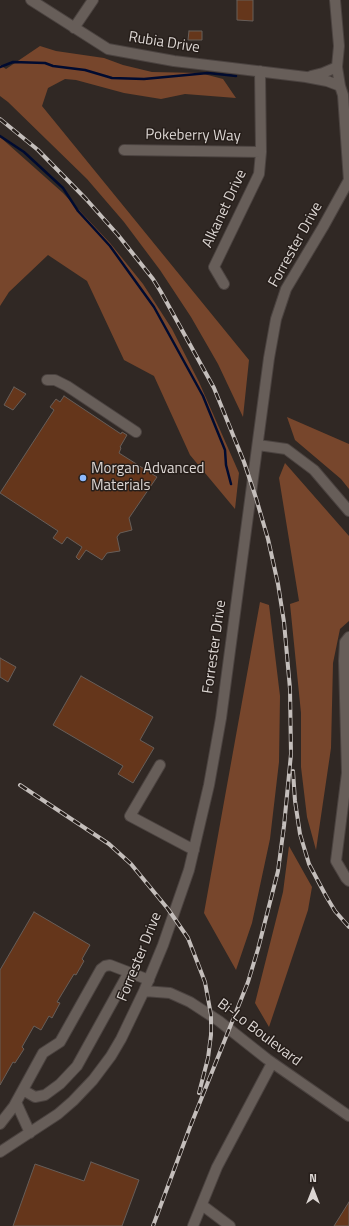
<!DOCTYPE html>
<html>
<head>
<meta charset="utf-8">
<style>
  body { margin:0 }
  #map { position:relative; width:349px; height:1226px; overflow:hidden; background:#302824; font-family:"Titillium Web",sans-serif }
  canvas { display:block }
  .north { position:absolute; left:293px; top:1170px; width:40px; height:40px; -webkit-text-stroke:3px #261e1a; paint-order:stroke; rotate:0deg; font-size:11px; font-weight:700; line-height:16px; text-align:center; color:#dcd6d3 }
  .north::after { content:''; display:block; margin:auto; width:14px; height:18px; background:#dcd6d3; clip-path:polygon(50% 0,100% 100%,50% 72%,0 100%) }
</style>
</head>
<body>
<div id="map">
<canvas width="349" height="1226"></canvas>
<div class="north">N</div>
</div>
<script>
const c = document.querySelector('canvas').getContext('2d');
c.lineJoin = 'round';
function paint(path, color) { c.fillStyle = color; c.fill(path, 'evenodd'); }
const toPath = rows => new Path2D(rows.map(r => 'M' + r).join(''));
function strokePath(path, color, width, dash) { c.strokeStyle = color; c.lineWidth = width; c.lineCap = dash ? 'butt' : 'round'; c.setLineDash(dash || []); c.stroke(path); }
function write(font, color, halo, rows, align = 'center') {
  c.font = font + ' "Titillium Web",sans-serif'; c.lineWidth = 3; c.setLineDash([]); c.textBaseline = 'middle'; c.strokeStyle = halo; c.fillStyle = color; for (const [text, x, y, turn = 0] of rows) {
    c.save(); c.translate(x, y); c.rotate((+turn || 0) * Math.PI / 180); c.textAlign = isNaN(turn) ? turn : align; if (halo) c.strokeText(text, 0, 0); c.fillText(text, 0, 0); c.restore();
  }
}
paint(toPath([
  [40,46,56,51,104,58,123,65,152,72,200,73,223,79,236,98,185,94,161,99,124,93,76,80,65,79,48,88,42,106,249,360,243,417,218,364,191,317,160,270,124,222,87,179,8,102,0,96,0,65,6,69],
  [0,137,63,193,110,243,143,284,172,329,199,382,239,473,235,509,190,455,154,376,124,360,87,281,48,255,9,292,0,306],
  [287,417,349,444,349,489,341,479,295,440],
  [285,463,349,536,349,621,340,629,333,663,331,748,316,850,307,817,301,767,301,713,290,604,299,601,279,478],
  [260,602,269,605,280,696,279,762,270,839,252,923,236,970,204,913],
  [289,846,312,887,308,910,269,1027,255,1003,283,892]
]), '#77462c');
strokePath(toPath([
  [0,67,13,62,45,63,53,66,85,70,112,78,144,79,208,73,236,76],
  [0,136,24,152,63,188,78,211,110,246,154,307,203,396,225,450,226,465,231,484]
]), '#000b30', 2.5);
const building = toPath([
  [237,0,253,0,253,21,237,20,237,0],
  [189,31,202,31,202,40,188,40,189,31],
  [14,387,26,394,13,410,4,405,14,387],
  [64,396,121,434,122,432,127,435,120,447,121,448,119,453,157,477,129,518,132,530,120,533,117,537,120,551,107,553,102,560,86,550,79,560,76,557,82,547,67,537,62,544,53,538,58,531,0,493,54,410,50,407,56,399,60,402,64,396],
  [0,658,16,667,8,682,0,677,0,658],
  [81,676,153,717,140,740,154,748,133,783,118,774,123,766,53,725,81,676],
  [34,912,90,945,82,959,84,961,76,975,74,974,57,1002,60,1003,52,1018,49,1016,41,1030,34,1026,22,1047,24,1049,15,1063,13,1062,0,1085,0,970,34,912],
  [91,1162,139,1180,122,1226,13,1226,35,1164,84,1181,91,1162],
  [349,1202,349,1226,334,1226,349,1202]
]);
paint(building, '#65361b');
strokePath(building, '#675e59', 1);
const minor = toPath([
  [31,0,108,49,174,61,306,77,327,81,340,86],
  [335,0,339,46,337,67,340,86,343,95,349,181],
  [74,28,93,0],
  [311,76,323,73,337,67],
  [124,150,261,152],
  [224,284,214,267,259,174,261,152,260,71],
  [47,380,55,380,67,386,136,432],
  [258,445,286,449,314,470,349,511],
  [349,637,345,642,344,661,347,773,336,861,346,878,349,881],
  [160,765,130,816,194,850],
  [144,991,170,993,190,1002,219,1021,267,1059,349,1116],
  [23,1090,35,1097,45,1095,60,1084,77,1066,129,972],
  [16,1102,30,1133],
  [0,1124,14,1106,43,1053,60,1042,101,969,105,966,110,965,149,980],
  [0,1152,58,1114,73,1101,93,1080,111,1056,121,1039,144,991,163,945,189,870,209,785,221,718,269,358,276,319,286,289,323,227,349,180],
  [202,1205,230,1226],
  [193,1226,217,1167,272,1063]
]);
strokePath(minor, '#4b4340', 12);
strokePath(minor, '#675e59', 10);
const rail = toPath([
  [0,119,38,150,86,199,118,235,153,279,161,292,214,388,244,462,256,498,268,539,278,584,284,622,290,689,291,754,284,826,278,871,258,949,248,982,190,1127,153,1226],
  [293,771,295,801,300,834,309,864,326,896,335,911,349,927],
  [20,785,109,844,131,864,168,909,188,938,205,982,211,1015,211,1035,208,1058,199,1093]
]);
strokePath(rail, '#c4bebb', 4);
strokePath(rail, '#261e1a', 2.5, [8]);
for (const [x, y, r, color] of [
  [83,478,4,"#8eb9fc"]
]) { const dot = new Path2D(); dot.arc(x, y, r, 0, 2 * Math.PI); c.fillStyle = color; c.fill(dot); strokePath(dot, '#261e1a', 1.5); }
write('15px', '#dcd6d3', '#261e1a', [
  ["Rubia Drive",164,43,9],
  ["Pokeberry Way",193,136,1],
  ["Alkanet Drive",225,209,-65],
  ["Forrester Drive",296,245,-61],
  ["Forrester Drive",215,647,-82],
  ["Forrester Drive",140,957,-68],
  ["Bi-Lo Boulevard",259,1033,37]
]);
write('15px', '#dcd6d3', '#261e1a', [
  ["Morgan Advanced",91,469],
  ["Materials",91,486]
], 'left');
</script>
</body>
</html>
